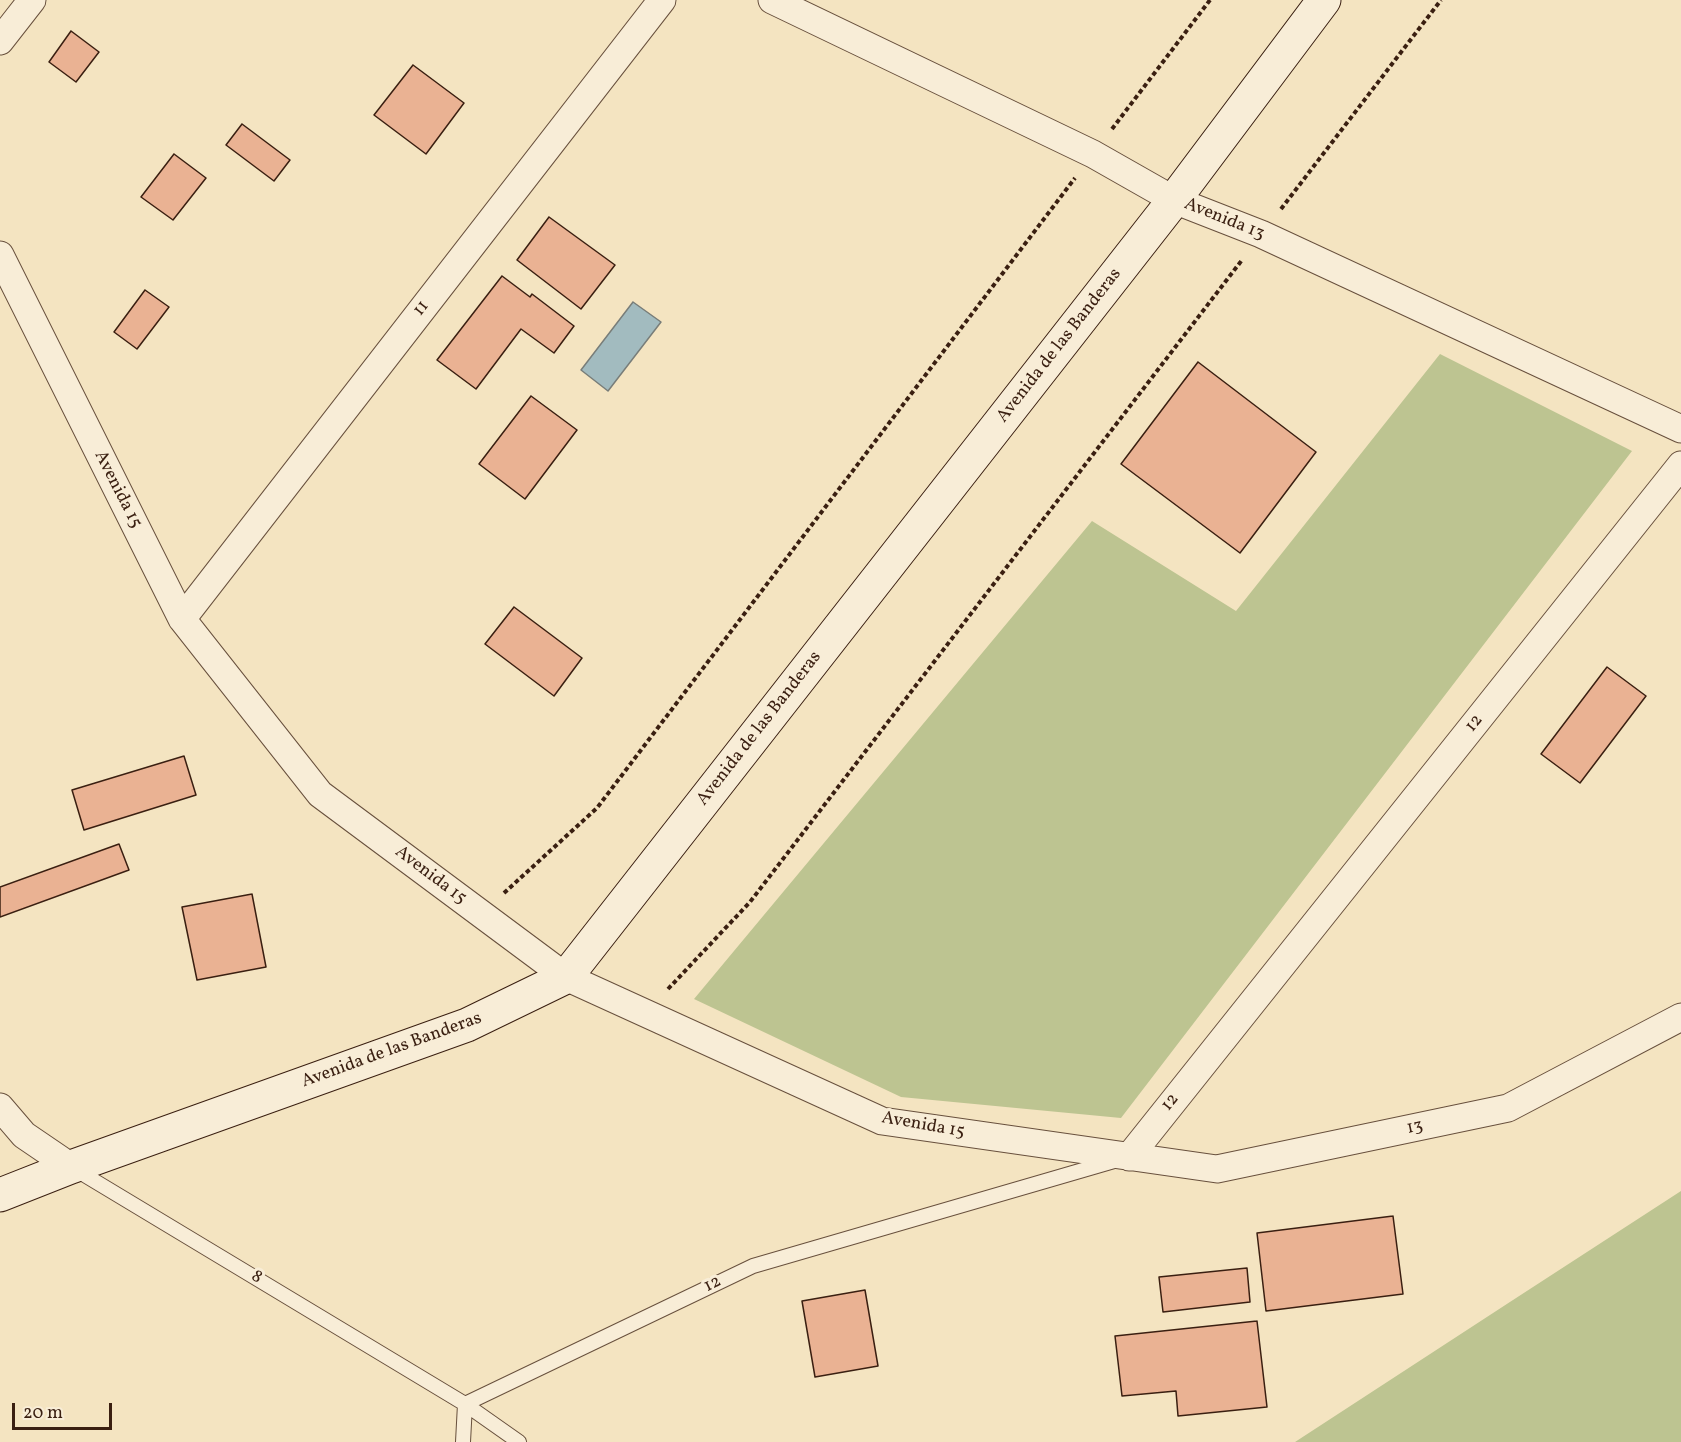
<!DOCTYPE html>
<html>
<head>
<meta charset="utf-8">
<style>
  body { margin:0 }
  #map { position:relative; width:1681px; height:1442px; overflow:hidden; background:#f4e4c1; font-family:Vollkorn,serif }
  canvas { display:block }
  .scale { position:absolute; left:12px; top:1403px; width:100px; height:27px; box-sizing:border-box; border:3px solid #3a1f11; border-top:0; padding-left:8px; font-size:18px; line-height:21px; white-space:nowrap; color:#3a1f11; -webkit-text-stroke:4px #f8edd7; paint-order:stroke }
</style>
</head>
<body>
<div id="map">
<canvas width="1681" height="1442"></canvas>
<div class="scale">20 m</div>
</div>
<script>
const c = document.querySelector('canvas').getContext('2d');
c.lineJoin = 'round';
function paint(path, color) { c.fillStyle = color; c.fill(path, 'evenodd'); }
const toPath = rows => new Path2D(rows.map(r => 'M' + r).join(''));
function strokePath(path, color, width, dash) { c.strokeStyle = color; c.lineWidth = width; c.lineCap = dash ? 'butt' : 'round'; c.setLineDash(dash || []); c.stroke(path); }
function write(font, color, halo, rows, align = 'center') {
  c.font = font + ' Vollkorn,serif'; c.lineWidth = 6; c.setLineDash([]); c.textBaseline = 'middle'; c.strokeStyle = halo; c.fillStyle = color; for (const [text, x, y, turn = 0] of rows) {
    c.save(); c.translate(x, y); c.rotate((+turn || 0) * Math.PI / 180); c.textAlign = isNaN(turn) ? turn : align; if (halo) c.strokeText(text, 0, 0); c.fillText(text, 0, 0); c.restore();
  }
}
paint(toPath([
  [1440,354,1632,451,1121,1118,901,1097,694,999,1092,521,1236,611],
  [1681,1191,1681,1442,1295,1442,1513,1300]
]), '#bdc491');
const water = toPath([
  [633,302,661,322,608,391,581,370,633,302]
]);
paint(water, '#a2bbbf');
strokePath(water, '#787d79', 1.5);
const building = toPath([
  [71,31,99,52,76,82,49,62,71,31],
  [413,65,464,103,426,154,374,115,413,65],
  [242,124,290,160,274,181,226,145,242,124],
  [174,154,206,178,173,220,141,197,174,154],
  [549,217,615,265,581,309,517,260,549,217],
  [502,276,530,297,532,294,574,326,554,353,521,329,476,389,437,360,502,276],
  [145,290,169,307,137,349,114,332,145,290],
  [1198,362,1316,452,1240,553,1121,464,1198,362],
  [531,396,577,430,525,499,479,464,531,396],
  [514,607,582,658,554,696,485,644,514,607],
  [1607,667,1646,696,1580,783,1541,754,1607,667],
  [184,756,196,795,84,830,72,790,184,756],
  [119,844,129,870,0,917,0,887,119,844],
  [252,894,266,967,197,980,182,907,252,894],
  [1393,1216,1403,1294,1266,1311,1257,1233,1393,1216],
  [1247,1268,1250,1302,1163,1312,1159,1277,1247,1268],
  [865,1290,878,1366,815,1377,802,1301,865,1290],
  [1257,1321,1267,1407,1178,1416,1176,1391,1122,1396,1115,1336,1257,1321]
]);
paint(building, '#eab293');
strokePath(building, '#3a1f11', 1.5);
const lane = toPath([
  [73,1168,465,1404,519,1442],
  [463,1442,465,1404,753,1266,1114,1161]
]);
const street = toPath([
  [772,0,1093,154,1174,200,1261,234,1681,429],
  [0,41,32,0],
  [0,255,182,619,320,794,566,977,882,1121,1217,1169,1508,1108,1681,1017],
  [182,619,662,0],
  [0,1107,24,1135,71,1167],
  [1129,1157,1681,465]
]);
const secondary = toPath([
  [0,1195,71,1167,467,1025,566,977,1174,200,1324,0]
]);
strokePath(lane, '#68503d', 16);
strokePath(street, '#68503d', 29);
strokePath(secondary, '#3a1f11', 35);
strokePath(toPath([
  [1112,129,1210,0],
  [1281,209,1441,0],
  [504,893,597,808,1075,178],
  [668,989,750,902,1242,260]
]), '#3a1f11', 4, [4.5, 3]);
strokePath(lane, '#f8edd7', 14);
strokePath(street, '#f8edd7', 27);
strokePath(secondary, '#f8edd7', 33);
write('18px', '#3a1f11', '#f8edd7', [
  ["Avenida 13",1224,220,22],
  ["11",422,309,-52],
  ["Avenida de las Banderas",1060,346,-52],
  ["Avenida 15",117,490,63],
  ["12",1475,724,-51],
  ["Avenida de las Banderas",760,729,-52],
  ["Avenida 15",430,876,37],
  ["Avenida de las Banderas",392,1051,-20],
  ["12",1171,1103,-51],
  ["Avenida 15",923,1126,10],
  ["13",1415,1128,-12],
  ["8",256,1278,31],
  ["12",713,1285,-26]
]);
</script>
</body>
</html>
